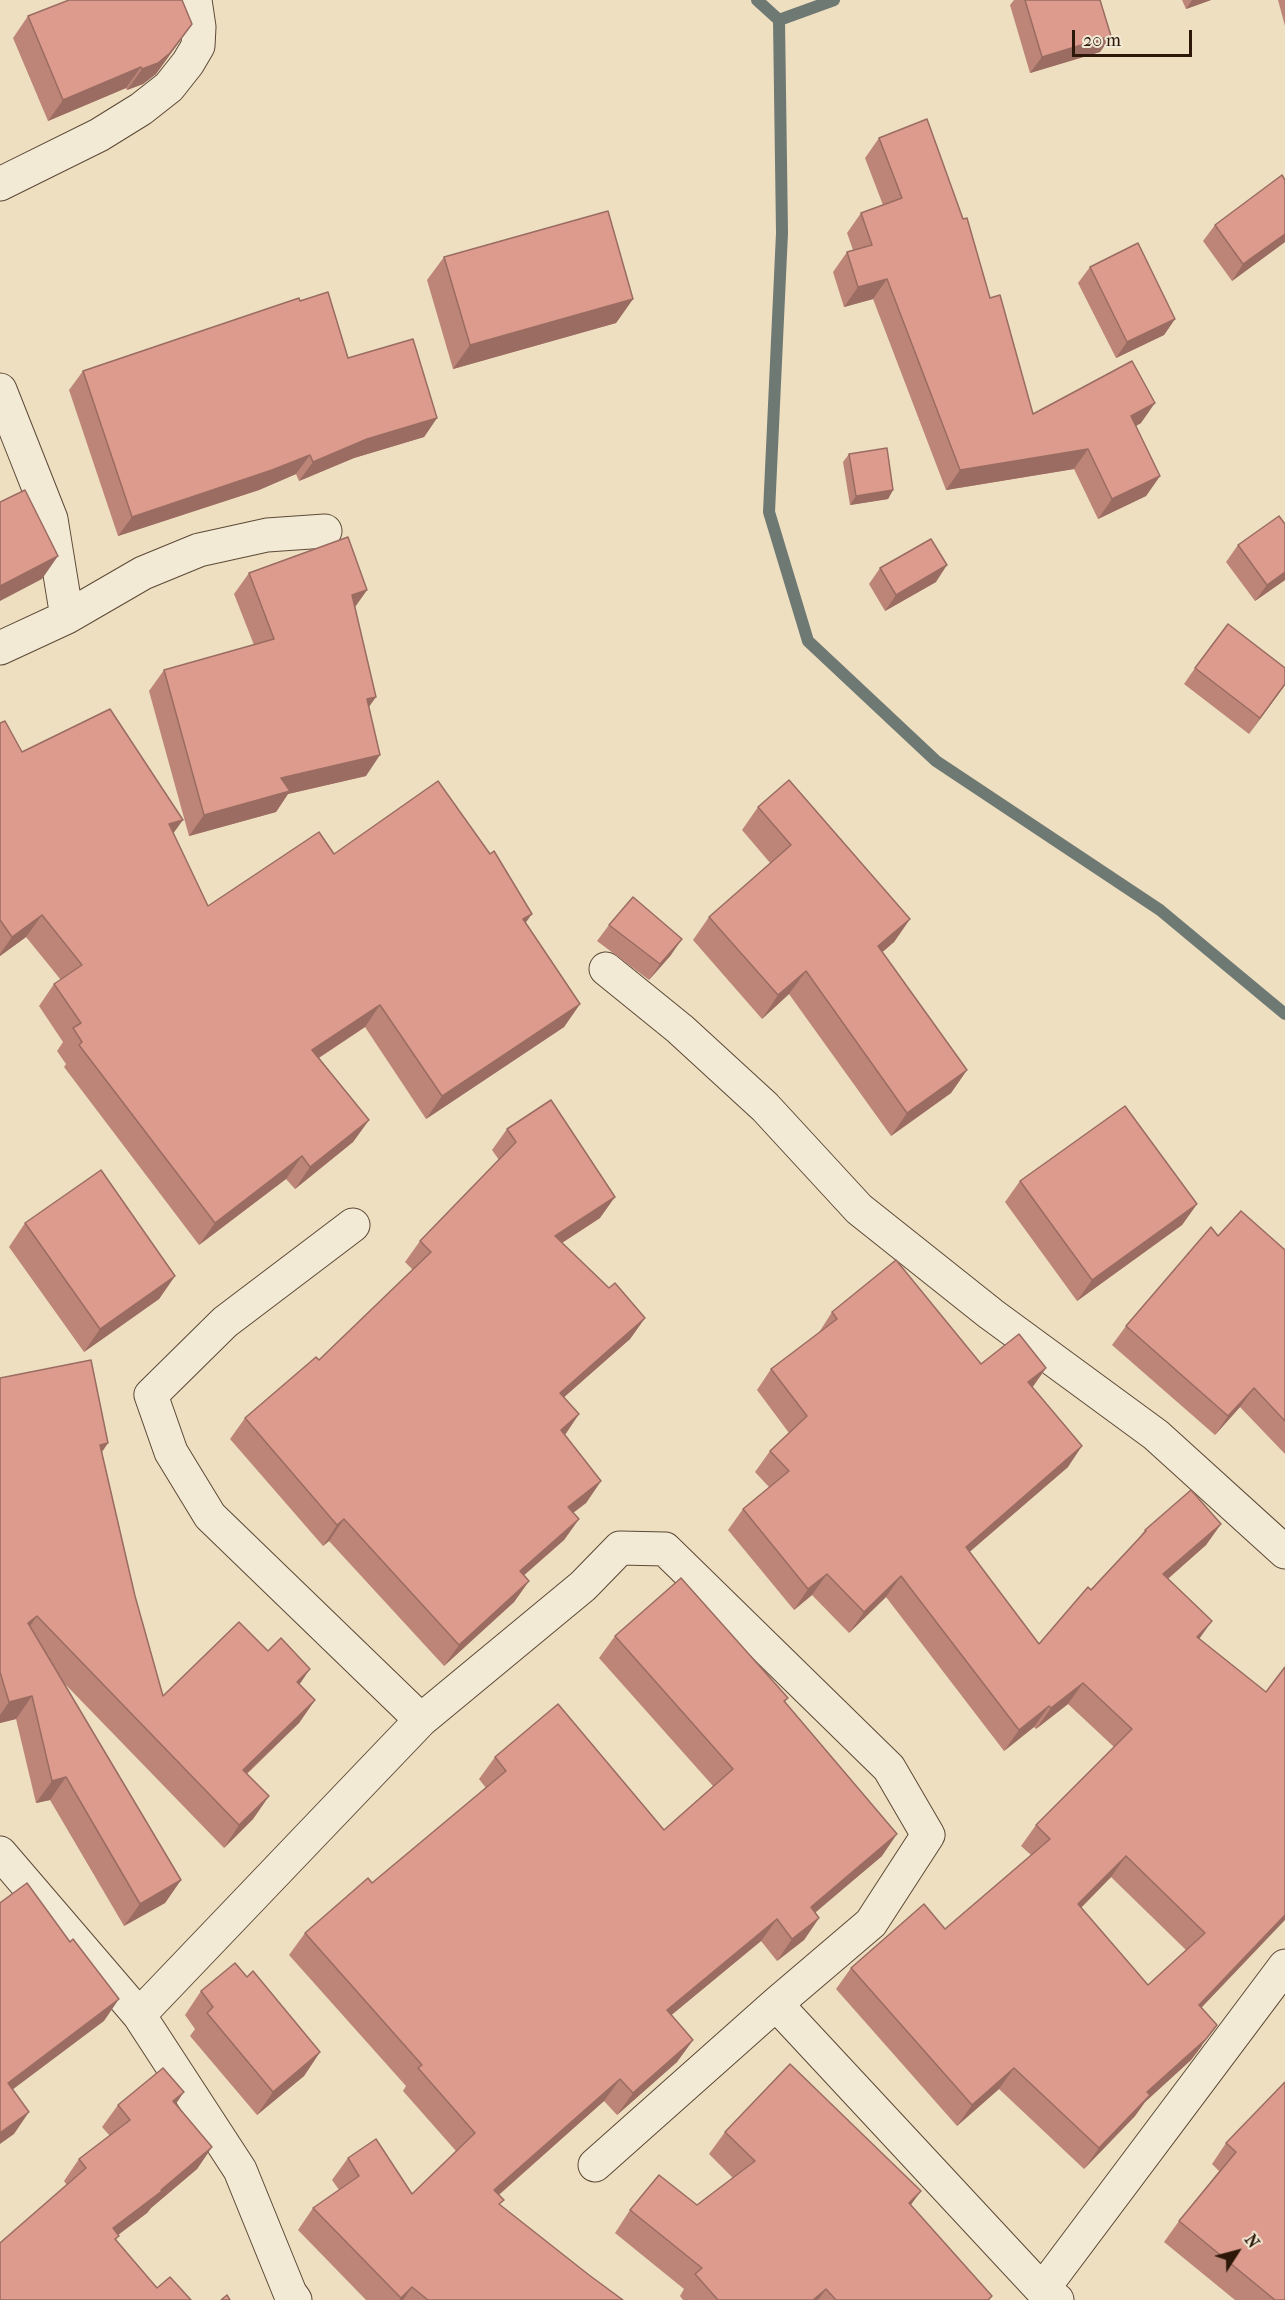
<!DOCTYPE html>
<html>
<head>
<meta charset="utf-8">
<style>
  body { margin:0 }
  #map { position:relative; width:1285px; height:2300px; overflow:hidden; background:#eddfc0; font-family:"IM FELL French Canon",serif }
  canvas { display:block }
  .north { position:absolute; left:1207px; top:2222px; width:60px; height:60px; -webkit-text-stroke:4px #f3ead6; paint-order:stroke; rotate:54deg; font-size:16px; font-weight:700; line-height:24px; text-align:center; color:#2c1708 }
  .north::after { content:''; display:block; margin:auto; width:21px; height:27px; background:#2c1708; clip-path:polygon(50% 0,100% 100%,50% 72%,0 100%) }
  .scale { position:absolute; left:1072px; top:30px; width:120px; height:27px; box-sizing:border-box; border:3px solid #2c1708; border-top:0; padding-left:8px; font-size:18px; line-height:21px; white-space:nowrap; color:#2c1708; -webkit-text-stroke:4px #f3ead6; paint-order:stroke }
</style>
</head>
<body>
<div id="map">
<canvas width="1285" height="2300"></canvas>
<div class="north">N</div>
<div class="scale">20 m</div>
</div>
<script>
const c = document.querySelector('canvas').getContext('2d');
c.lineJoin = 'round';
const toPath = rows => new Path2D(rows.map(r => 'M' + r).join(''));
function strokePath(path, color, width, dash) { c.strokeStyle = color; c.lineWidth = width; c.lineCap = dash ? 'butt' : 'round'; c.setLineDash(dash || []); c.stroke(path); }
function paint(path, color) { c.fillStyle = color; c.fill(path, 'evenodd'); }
strokePath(toPath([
  [757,0,779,20,782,233,769,512,808,641,936,761,1160,910,1285,1014],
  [779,20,834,0]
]), '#6f7973', 12);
const minor = toPath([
  [0,184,99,135,141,109,169,87,188,63,198,46,199,27,195,0],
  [0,390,51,519,67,617],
  [0,648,67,617,143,573,199,550,267,535,325,531],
  [606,969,680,1029,765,1107,859,1209,991,1314,1156,1435,1285,1552],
  [353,1225,225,1322,151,1395,171,1452,210,1516,421,1720],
  [0,1853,139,2015,240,2170,290,2293,295,2300],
  [776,2004,1042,2290,1057,2300],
  [139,2015,421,1720,583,1586,620,1548,665,1549,889,1768,928,1835,871,1923,776,2004,595,2165],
  [1042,2290,1285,1966]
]);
strokePath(minor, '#5c4936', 35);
strokePath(minor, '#f3ead6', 33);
paint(toPath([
  [1014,0,1100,0,1111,36,1100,52,1030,73,1010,5],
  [1182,0,1211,0,1186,9],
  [1278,0,1285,0,1285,26],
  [28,16,192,24,156,74,143,84,127,90,126,88,48,121,13,38],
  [879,138,990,298,1033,414,1141,423,1136,426,1160,476,1146,496,1098,519,1074,469,946,490,873,299,844,307,833,272,847,252,853,250,847,233,861,213,883,205,865,158],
  [1285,180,1285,242,1232,281,1203,241,1215,225],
  [444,257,633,299,616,323,453,369,427,280],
  [1090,267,1175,319,1164,335,1116,358,1078,283],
  [300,301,348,358,437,418,424,437,354,458,299,481,296,474,259,490,118,536,69,390,83,371],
  [849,454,893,490,888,499,850,505,843,462],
  [1285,524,1285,580,1255,601,1226,562,1238,545],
  [880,568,936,582,885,611,869,584],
  [249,573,367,590,355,607,376,697,369,706,366,776,288,794,276,812,189,836,149,691,164,670,254,645,234,594],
  [1195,668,1285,668,1285,685,1249,734,1184,684],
  [0,723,22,752,173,834,208,906,334,854,526,923,580,1004,564,1027,426,1119,365,1027,319,1058,369,1120,353,1142,295,1189,286,1179,199,1245,64,1067,66,1064,57,1051,63,1042,39,1006,54,984,61,980,26,937,0,956],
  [758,807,910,919,894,942,882,952,967,1070,951,1093,891,1136,789,994,762,1019,693,940,709,917,771,864,742,830],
  [609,925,671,955,649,980,597,941],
  [507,1129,600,1218,562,1243,609,1288,645,1318,630,1339,564,1397,579,1414,565,1435,601,1481,586,1503,573,1513,579,1519,564,1540,524,1575,529,1581,514,1602,444,1666,329,1541,323,1546,230,1439,245,1418,319,1360,413,1270,405,1262,420,1241,499,1160,492,1150],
  [1020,1181,1197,1204,1182,1225,1077,1301,1005,1202],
  [25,1223,175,1276,159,1299,84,1352,9,1247],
  [1218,1236,1285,1250,1285,1454,1240,1407,1215,1435,1112,1345,1126,1326],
  [832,1312,981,1364,1046,1368,1032,1388,1068,1467,969,1552,1039,1644,1138,1539,1145,1530,1221,1524,1206,1545,1168,1579,1200,1639,1266,1692,1201,2008,1202,2046,1191,2060,1145,2102,1135,2116,1084,2169,999,2089,957,2126,836,1989,851,1968,945,1929,1031,1855,1021,1846,1036,1825,1114,1747,1068,1704,1036,1729,1034,1727,1004,1751,886,1597,849,1633,812,1595,794,1610,728,1530,743,1509,769,1487,755,1472,770,1451,789,1433,757,1390,771,1369,818,1334],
  [1111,1877,1186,1950,1148,1985,1081,1908],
  [0,1378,108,1443,102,1452,135,1596,163,1696,300,1684,315,1700,299,1723,247,1774,269,1796,253,1819,224,1848,64,1683,181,1880,165,1903,124,1926,50,1800,36,1803,16,1719,0,1723],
  [615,1636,788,1698,785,1702,882,1856,815,1912,819,1918,804,1940,777,1961,761,1941,671,2015,693,2040,677,2062,617,2115,604,2101,499,2195,500,2205,589,2275,623,2300,366,2300,298,2230,313,2208,339,2190,332,2180,348,2158,412,2194,456,2151,403,2091,406,2086,289,1955,305,1933,372,1883,486,1788,479,1779,495,1757,664,1830,713,1786,599,1658],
  [247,1977,320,2052,304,2076,257,2115,190,2036,195,2029,185,2015,201,1991],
  [1285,2082,1285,2300,1235,2300,1164,2242,1179,2221,1219,2171,1212,2164,1226,2143],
  [176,2104,212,2147,197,2169,151,2208,147,2213,118,2235,116,2240,157,2288,191,2300,0,2300,67,2185,64,2181,79,2159,110,2136,102,2127,118,2105],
  [725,2132,911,2205,990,2300,683,2300,680,2296,684,2289,615,2233,630,2210,697,2205,733,2178,709,2154]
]), '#bd8578');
paint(toPath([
  [1192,0,1211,0,1186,9],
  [192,24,156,74,143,84,127,90,142,69],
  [1111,36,1100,52,1030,73,1042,57],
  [141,67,126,88,48,121,63,100],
  [1285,234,1285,242,1232,281,1243,264],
  [887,279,873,299,844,307,858,287],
  [633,299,616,323,453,369,470,345],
  [1175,319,1164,335,1116,358,1127,342],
  [1155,403,1141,423,1117,436,1131,416],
  [437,418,424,437,354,458,299,481,313,462,367,439],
  [1088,449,1074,469,946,490,960,470],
  [310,455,296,474,259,490,118,536,132,517],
  [1160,476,1146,496,1098,519,1112,499],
  [893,490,888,499,850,505,856,496],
  [58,556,42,579,0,601,0,586],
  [947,565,936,582,885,611,896,595],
  [1285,572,1285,580,1255,601,1267,585],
  [367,590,352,611,352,595],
  [1285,684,1285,685,1249,734,1260,718],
  [376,697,361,718,367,699],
  [380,755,366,776,288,794,276,812,189,836,204,815,281,778],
  [183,820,167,842,169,824],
  [532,914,516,936,523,919],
  [42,915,26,937,0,956,0,954,12,937],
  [910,919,894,942,862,970,878,946],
  [682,939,671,955,649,980,660,964],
  [806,971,789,994,762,1019,778,995],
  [580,1004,564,1027,426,1119,442,1096],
  [380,1005,365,1027,297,1072,312,1050],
  [967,1070,951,1093,891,1136,907,1113],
  [369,1120,353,1142,295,1189,310,1167],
  [302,1156,286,1179,199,1245,215,1223],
  [615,1197,600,1218,540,1257,555,1236],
  [1197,1204,1182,1225,1077,1301,1092,1280],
  [175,1276,159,1299,84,1352,100,1329],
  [645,1318,630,1339,545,1414,560,1393],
  [1046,1368,1031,1389,1028,1382],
  [1254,1388,1240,1407,1215,1435,1228,1416],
  [579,1414,564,1436,561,1430],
  [108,1443,92,1466,100,1445],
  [1082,1446,1068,1467,951,1568,966,1547],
  [601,1481,586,1503,553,1528,568,1507],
  [344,1519,329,1541,323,1546,337,1525],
  [579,1519,564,1540,505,1592,520,1571],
  [1221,1524,1206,1545,1149,1595,1163,1574],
  [827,1574,812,1595,794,1610,808,1589],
  [901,1576,886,1597,849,1633,864,1612],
  [529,1581,514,1602,444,1666,459,1645],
  [37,1616,21,1639,28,1623],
  [1212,1621,1197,1642,1197,1637],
  [310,1669,295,1691,297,1682],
  [1083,1683,1068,1704,1036,1729,1051,1708],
  [32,1696,16,1719,0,1723,0,1715,9,1702],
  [315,1700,299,1723,227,1792,243,1770],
  [1049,1706,1034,1727,1004,1751,1019,1730],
  [66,1777,50,1800,36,1803,52,1781],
  [269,1796,253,1819,224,1848,239,1825],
  [897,1834,882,1856,796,1929,811,1907],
  [1126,1856,1111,1877,1063,1926,1078,1904],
  [181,1880,165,1903,124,1926,140,1904],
  [1285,1915,1285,1920,1184,2026,1199,2005],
  [819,1918,804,1940,777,1961,792,1939],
  [777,1919,761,1941,651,2032,667,2010],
  [119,1999,104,2021,0,2099,8,2083],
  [1217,2025,1191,2060,1145,2102,1135,2116,1084,2169,1099,2148,1147,2092],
  [693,2040,677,2062,617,2115,633,2093],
  [320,2052,304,2076,257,2115,273,2092],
  [1014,2068,999,2089,957,2126,972,2105],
  [620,2079,604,2101,479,2212,494,2190],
  [184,2092,169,2114,173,2101],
  [29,2112,14,2134,0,2144,0,2133],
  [212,2147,197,2169,151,2208,147,2213,98,2250,113,2228,161,2190],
  [921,2191,905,2213,909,2203],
  [412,2287,403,2300,399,2300],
  [826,2289,818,2300,813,2300]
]), '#9a6c62');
const building = toPath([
  [69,0,182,0,192,24,170,53,158,63,142,69,141,67,63,100,28,16,69,0],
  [1025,0,1100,0,1111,36,1042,57,1025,0],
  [927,119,963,219,967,218,990,298,1000,295,1033,414,1132,361,1155,403,1131,416,1160,476,1112,499,1088,449,960,470,887,279,858,287,847,252,872,245,861,213,902,198,879,138,927,119],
  [1282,175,1285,180,1285,234,1243,264,1215,225,1282,175],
  [608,211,633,299,470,345,444,257,608,211],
  [1138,243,1175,319,1127,342,1090,267,1138,243],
  [328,292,348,358,413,339,437,418,367,439,313,462,310,455,272,470,132,517,83,371,299,298,300,301,328,292],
  [887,448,893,490,856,496,849,454,887,448],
  [25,490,58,556,0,586,0,502,25,490],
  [1279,516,1285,524,1285,572,1267,585,1238,545,1279,516],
  [348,537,367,590,352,595,376,697,367,699,380,755,281,778,290,791,204,815,164,670,274,639,249,573,348,537],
  [931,539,947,565,896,595,880,568,931,539],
  [1228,624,1285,668,1285,684,1260,718,1195,668,1228,624],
  [110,709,183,820,169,824,208,906,319,832,334,854,438,781,490,854,494,851,532,914,523,919,580,1004,442,1096,380,1005,312,1050,369,1120,310,1167,302,1156,215,1223,79,1045,82,1042,73,1028,81,1023,54,984,82,965,42,915,12,937,0,920,0,723,5,721,22,752,110,709],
  [789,780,910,919,878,946,967,1070,907,1113,806,971,778,995,709,917,791,845,758,807,789,780],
  [633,897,682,939,660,964,609,925,633,897],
  [551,1100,615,1197,555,1236,609,1288,615,1283,645,1318,560,1393,579,1414,561,1430,601,1481,568,1507,579,1519,520,1571,529,1581,459,1645,344,1519,337,1525,245,1418,316,1357,319,1360,431,1252,420,1241,516,1142,507,1129,551,1100],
  [1125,1106,1197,1204,1092,1280,1020,1181,1125,1106],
  [101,1170,175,1276,100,1329,25,1223,101,1170],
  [1241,1211,1285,1250,1285,1421,1254,1388,1228,1416,1126,1326,1211,1227,1218,1236,1241,1211],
  [896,1260,981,1364,1019,1334,1046,1368,1028,1382,1082,1446,966,1547,1039,1644,1088,1587,1091,1590,1146,1531,1145,1530,1191,1490,1221,1524,1163,1574,1212,1621,1197,1637,1266,1692,1285,1667,1285,1915,1199,2005,1217,2025,1206,2039,1147,2092,1150,2095,1099,2148,1014,2068,972,2105,851,1968,924,1904,945,1929,1050,1839,1036,1825,1132,1729,1083,1683,1051,1708,1049,1706,1019,1730,901,1576,864,1612,827,1574,808,1589,743,1509,789,1471,770,1451,807,1416,771,1369,837,1319,832,1312,896,1260],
  [1126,1856,1205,1933,1148,1985,1078,1904,1126,1856],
  [91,1360,108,1443,100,1445,135,1596,163,1696,239,1622,268,1651,281,1638,310,1669,297,1682,315,1700,243,1770,269,1796,239,1825,37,1616,28,1623,181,1880,140,1904,66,1777,52,1781,32,1696,9,1702,0,1672,0,1378,91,1360],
  [681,1578,788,1698,784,1701,897,1834,811,1907,819,1918,792,1939,777,1919,667,2010,693,2040,633,2093,620,2079,494,2190,504,2200,499,2204,589,2275,623,2300,428,2300,412,2287,401,2298,313,2208,359,2176,348,2158,376,2139,412,2194,475,2133,418,2068,422,2065,305,1933,368,1878,372,1883,506,1771,495,1757,558,1704,664,1830,733,1769,615,1636,681,1578],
  [27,1883,70,1942,73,1939,119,1999,8,2083,29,2112,0,2133,0,1903,27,1883],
  [235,1963,247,1977,253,1971,320,2052,273,2092,207,2013,213,2007,201,1991,235,1963],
  [790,2064,921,2191,909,2203,992,2296,988,2300,836,2300,826,2289,813,2300,718,2300,695,2274,702,2268,630,2210,659,2175,697,2205,755,2161,725,2132,790,2064],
  [163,2068,184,2092,173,2101,212,2147,161,2190,162,2191,113,2228,119,2236,115,2239,157,2288,170,2277,191,2300,0,2300,0,2243,86,2168,79,2159,130,2120,118,2105,163,2068],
  [1285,2082,1285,2300,1275,2300,1179,2221,1236,2152,1226,2143,1285,2082],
  [227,2295,230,2300,221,2300,227,2295]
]);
paint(building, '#dc9b8c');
strokePath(building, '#9a6c62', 1.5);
</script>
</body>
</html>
